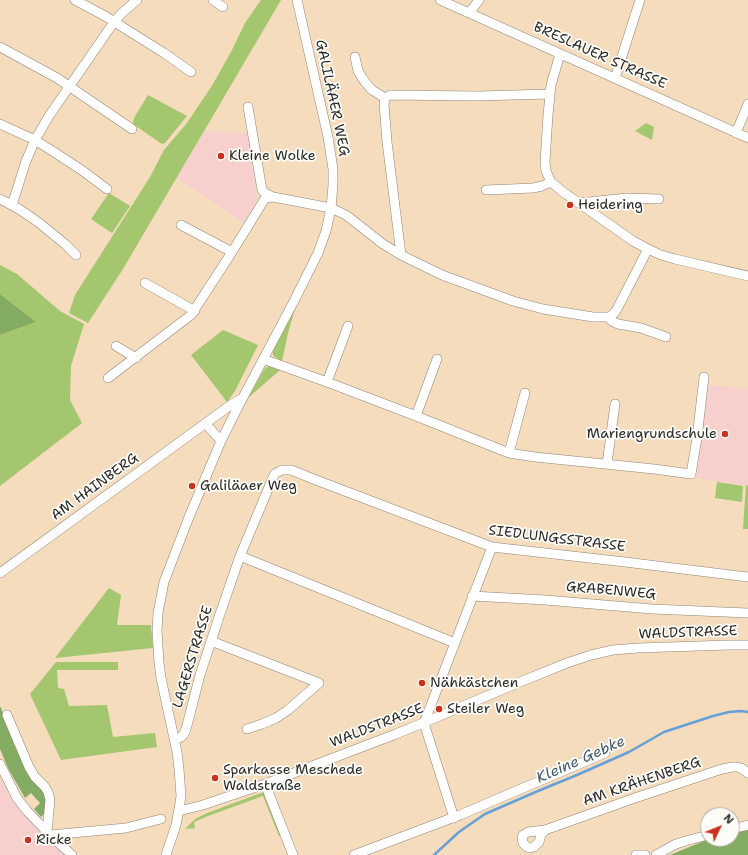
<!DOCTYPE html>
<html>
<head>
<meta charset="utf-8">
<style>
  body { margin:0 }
  #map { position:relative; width:748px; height:855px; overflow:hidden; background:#f4dcbd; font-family:"Shantell Sans",sans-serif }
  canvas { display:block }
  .north { position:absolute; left:700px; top:807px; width:40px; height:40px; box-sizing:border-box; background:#fdfcf7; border:1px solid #a9a8a5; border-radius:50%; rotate:47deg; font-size:11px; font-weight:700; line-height:16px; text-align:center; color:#2b2b2b }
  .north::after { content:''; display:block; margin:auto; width:14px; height:18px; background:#c8321e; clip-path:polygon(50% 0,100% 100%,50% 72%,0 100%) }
</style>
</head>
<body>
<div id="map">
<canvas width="748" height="855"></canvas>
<div class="north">N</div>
</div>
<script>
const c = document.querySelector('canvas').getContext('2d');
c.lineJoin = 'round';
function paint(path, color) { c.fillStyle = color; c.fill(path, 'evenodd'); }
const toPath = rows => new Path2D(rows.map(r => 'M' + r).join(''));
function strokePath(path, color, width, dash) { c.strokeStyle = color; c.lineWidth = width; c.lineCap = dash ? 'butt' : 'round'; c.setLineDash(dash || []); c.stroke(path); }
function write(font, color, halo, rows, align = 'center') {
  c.font = font + ' "Shantell Sans",sans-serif'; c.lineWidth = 3.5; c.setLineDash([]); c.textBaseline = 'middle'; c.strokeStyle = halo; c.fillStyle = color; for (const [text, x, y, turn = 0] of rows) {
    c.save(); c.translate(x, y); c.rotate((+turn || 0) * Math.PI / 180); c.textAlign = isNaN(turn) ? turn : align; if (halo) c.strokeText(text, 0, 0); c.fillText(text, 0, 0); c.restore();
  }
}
paint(toPath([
  [205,131,248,133,257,199,244,223,177,178],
  [707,385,748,389,748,486,696,478],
  [0,777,5,788,19,809,45,836,65,855,0,855]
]), '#f7d0ce');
paint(toPath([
  [261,0,281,0,123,269,88,323,69,313,75,295,150,177,164,150,187,123,213,84,231,52,245,23],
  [148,95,187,116,165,143,162,144,136,126,133,123,134,118],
  [646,123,654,127,652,140,635,131],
  [109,193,130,206,112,233,91,219],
  [0,265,17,274,60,311,84,324,71,366,70,400,82,423,0,486,0,335,36,322,0,294],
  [295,309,288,333,282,361,275,357,273,355,273,351],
  [223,330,258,345,235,391,227,402,191,355],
  [269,366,280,370,248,398,265,368],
  [717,482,743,486,742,502,715,498],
  [746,485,748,486,748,529,743,529],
  [109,588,121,595,117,625,151,625,153,648,55,658],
  [56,662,118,662,118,670,57,670,58,688,64,689,69,706,107,705,113,737,155,733,157,747,61,760,30,694],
  [265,792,283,835,279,836,263,796,208,816,194,822,195,828,185,829,195,819,207,813,261,793]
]), '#a4c66e');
paint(toPath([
  [0,294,36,322,0,335],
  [0,706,27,769,45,791,47,811,41,817,34,809,40,803,31,793,25,798,8,768,0,749],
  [748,827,748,855,670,855,709,839,732,839,732,832]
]), '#83ab61');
strokePath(toPath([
  [434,855,459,832,485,814,538,791,577,775,629,752,664,732,713,716,729,712,741,711,748,712]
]), '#67a0d6', 2.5);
const minor = toPath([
  [75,0,105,16,164,53,191,72],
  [213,0,223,7],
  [440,0,748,138],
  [469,13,479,0],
  [0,47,57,78,132,129],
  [560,54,551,85,548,115,545,162,546,171,551,182,563,192,633,241,648,249,661,255,675,259,748,276],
  [355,57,358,71,365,82,372,90,385,98],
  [615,78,640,0],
  [248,107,262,190,265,193,273,197],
  [0,124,35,140,54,152,83,171,107,189],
  [736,133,748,104],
  [486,190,533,188,542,186,551,182],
  [0,199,19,209,38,222,65,244,76,255],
  [579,203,627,198,659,199],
  [12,205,26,161,35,140,49,116,114,22,122,13,137,0],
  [181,225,232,252],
  [401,255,387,142,384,104,385,98,390,95,478,96,549,94],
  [145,283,195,311],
  [608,317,612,321,618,324,641,328,666,337],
  [116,346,136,358],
  [263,359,327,382,416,416,509,453,535,457,654,469,691,474,697,438,704,377],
  [108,378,191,315,232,252,264,200,266,198,273,197,331,208,346,215,383,244,401,255,442,275,513,301,543,309,593,317,608,317,611,316,616,311,648,249],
  [327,382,348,326],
  [416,416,437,359],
  [206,424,221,441],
  [509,453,525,393],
  [607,464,615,404],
  [240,556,455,643],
  [0,573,232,404,241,399],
  [472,596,545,600,652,609,748,613],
  [211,641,319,683,288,710,276,718,262,724,247,729],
  [7,715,29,767,35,777,45,787,48,792,50,800,47,831],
  [175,740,181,737,184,734,186,729,200,675,219,617,240,556,274,475,276,473,282,470,291,470,316,480,492,547,625,562,748,577],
  [0,764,17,798,27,811,50,835,72,855],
  [265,784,293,855],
  [179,811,203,805,265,784,396,734,442,715,520,682,567,663,591,655,613,650,638,648,729,645,748,645],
  [454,818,424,723,492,547],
  [732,829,748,825],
  [545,830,541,835,539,842,534,847,530,848,527,847,523,843,522,838,523,835,528,832,545,830,632,799,722,769,733,767,737,767,741,768,748,773],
  [50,835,126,828,161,819],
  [166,855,176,825,180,803,181,796,179,769,177,752,161,678,159,663,157,631,158,613,164,582,189,517,221,441,239,405,294,301,318,253,326,231,331,208,333,185,333,169,328,137,297,0],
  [354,855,460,815,605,753],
  [636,855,645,855],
  [656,855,676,844,689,840,708,835]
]);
strokePath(minor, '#908474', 10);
strokePath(minor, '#fff', 9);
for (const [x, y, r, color] of [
  [221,156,4,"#c8321e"],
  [570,205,4,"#c8321e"],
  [725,434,4,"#c8321e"],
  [192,486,4,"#c8321e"],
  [422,683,4,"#c8321e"],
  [439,709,4,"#c8321e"],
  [215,778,4,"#c8321e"],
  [28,840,4,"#c8321e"]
]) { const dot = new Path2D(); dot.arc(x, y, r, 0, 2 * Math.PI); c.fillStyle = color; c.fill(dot); strokePath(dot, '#fdfcf7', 1.5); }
write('14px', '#2b2b2b', '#fdfcf7', [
  ["BRESLAUER STRASSE",600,56,24],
  ["GALILÄAER WEG",332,98,78],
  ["AM HAINBERG",95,487,-36],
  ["SIEDLUNGSSTRASSE",557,539,7],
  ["GRABENWEG",611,591,5],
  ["WALDSTRASSE",688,633,-2],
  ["LAGERSTRASSE",193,657,-73],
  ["WALDSTRASSE",377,726,-21],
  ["AM KRÄHENBERG",642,782,-19]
]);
write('14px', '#2b2b2b', '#fdfcf7', [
  ["Kleine Wolke",229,156],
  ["Heidering",578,205],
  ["Mariengrundschule",717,434,"right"],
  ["Galiläaer Weg",200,486],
  ["Nähkästchen",430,683],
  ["Steiler Weg",447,709],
  ["Sparkasse Meschede",223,770],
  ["Waldstraße",223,786],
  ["Ricke",36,840]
], 'left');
write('italic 15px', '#435a6f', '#fdfcf7', [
  ["Kleine Gebke",581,760,-24]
]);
</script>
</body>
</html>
